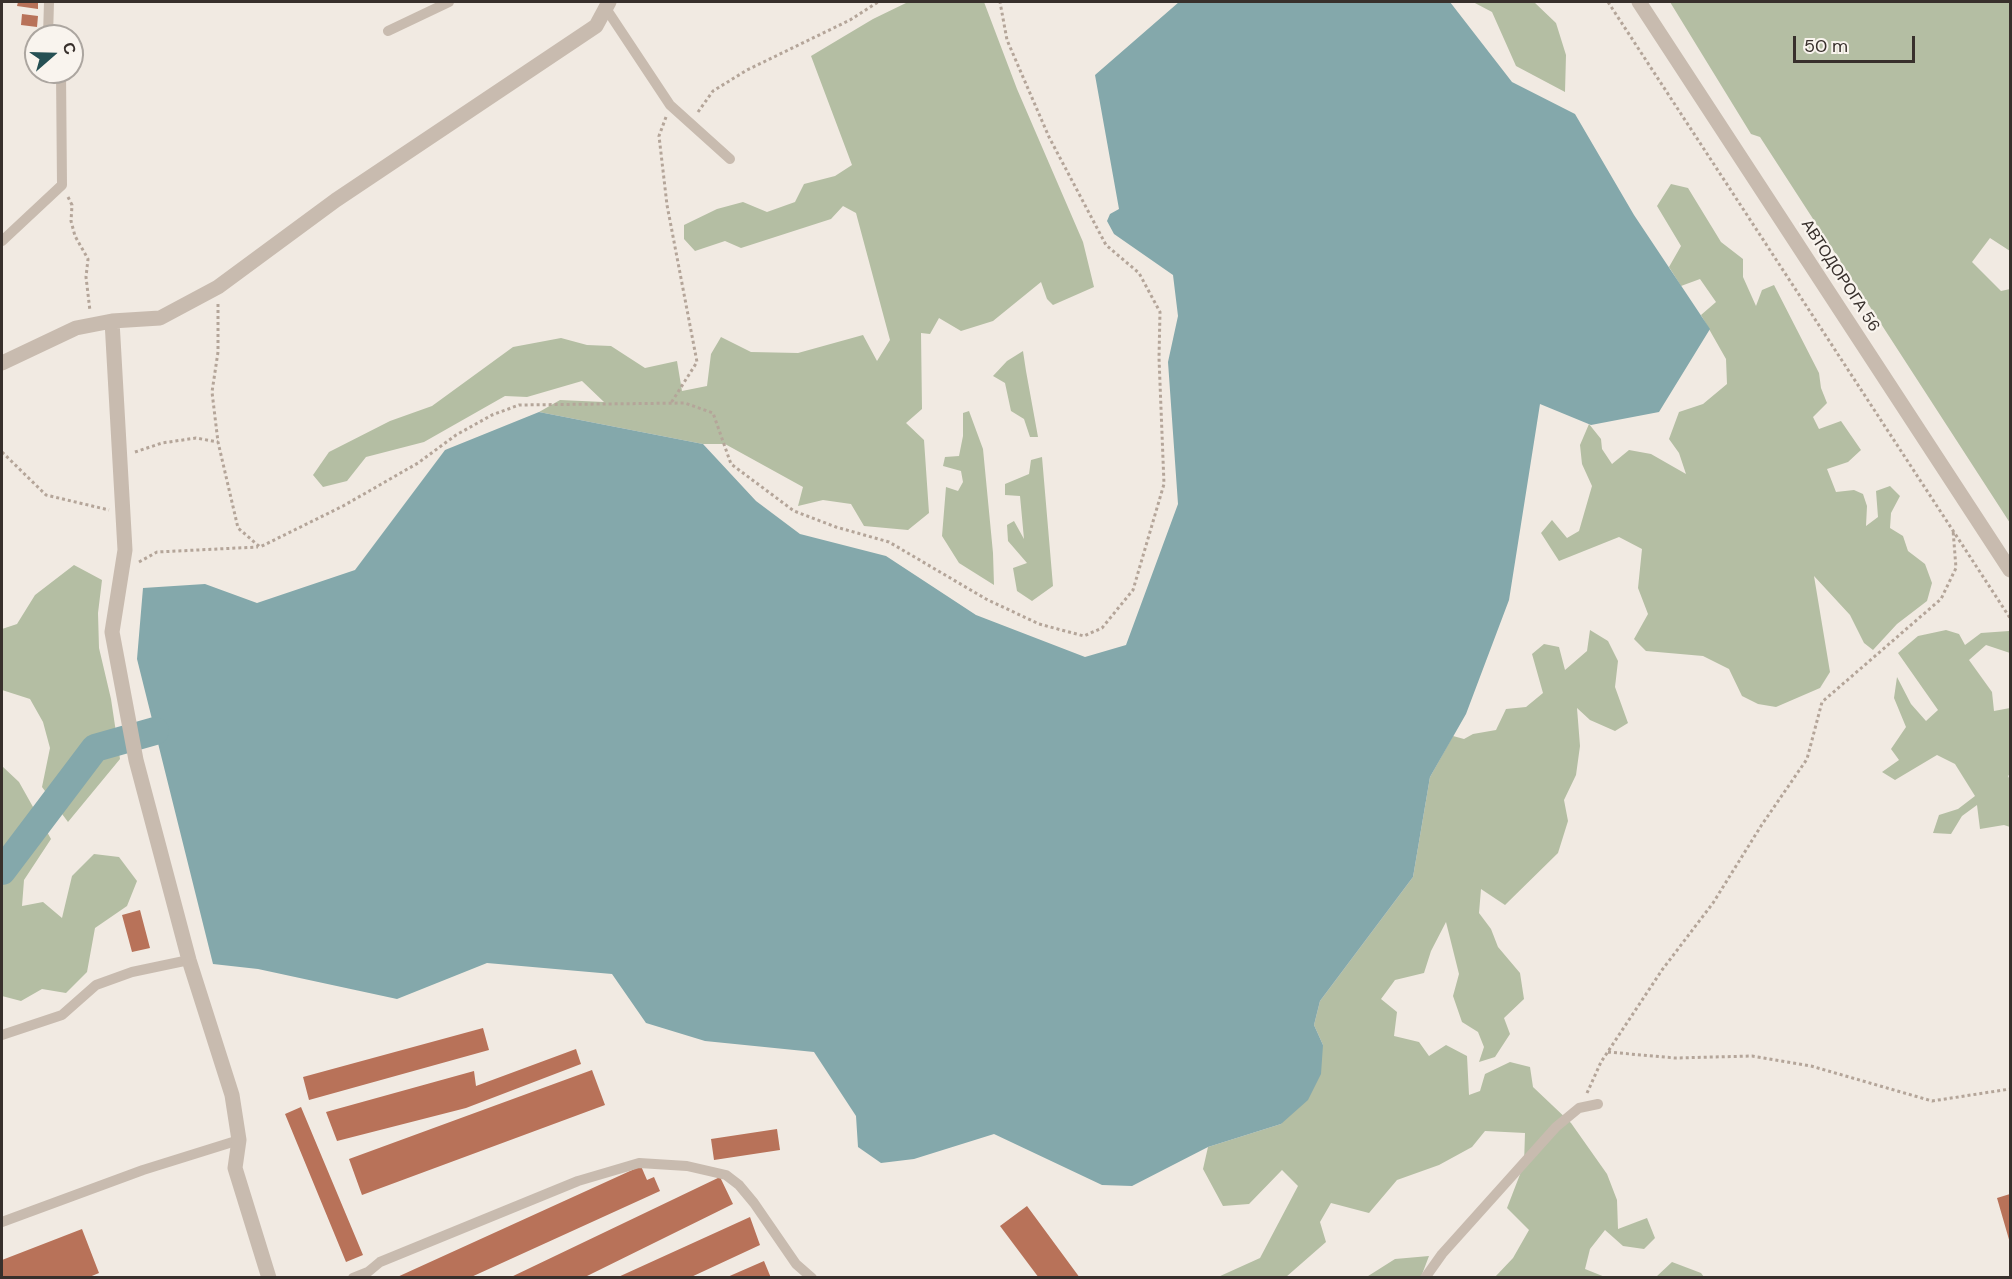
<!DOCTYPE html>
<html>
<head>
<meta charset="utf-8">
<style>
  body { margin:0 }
  #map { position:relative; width:2012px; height:1279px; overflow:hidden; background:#f1eae2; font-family:"DM Sans",sans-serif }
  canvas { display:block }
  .frame { position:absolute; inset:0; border:3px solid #38302c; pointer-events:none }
  .north { position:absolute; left:24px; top:24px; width:60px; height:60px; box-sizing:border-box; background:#f9f4ee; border:2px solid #aca6a0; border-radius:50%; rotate:70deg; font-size:16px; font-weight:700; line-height:24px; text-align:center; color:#38302c }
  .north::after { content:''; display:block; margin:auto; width:21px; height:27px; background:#265054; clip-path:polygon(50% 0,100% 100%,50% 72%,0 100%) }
  .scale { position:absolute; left:1793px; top:36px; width:122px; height:27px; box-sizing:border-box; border:3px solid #38302c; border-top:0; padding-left:8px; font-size:18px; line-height:21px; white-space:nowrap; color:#38302c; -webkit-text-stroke:4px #f9f4ee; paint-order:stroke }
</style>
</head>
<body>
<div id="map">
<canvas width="2012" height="1279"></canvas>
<div class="frame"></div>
<div class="north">С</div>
<div class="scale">50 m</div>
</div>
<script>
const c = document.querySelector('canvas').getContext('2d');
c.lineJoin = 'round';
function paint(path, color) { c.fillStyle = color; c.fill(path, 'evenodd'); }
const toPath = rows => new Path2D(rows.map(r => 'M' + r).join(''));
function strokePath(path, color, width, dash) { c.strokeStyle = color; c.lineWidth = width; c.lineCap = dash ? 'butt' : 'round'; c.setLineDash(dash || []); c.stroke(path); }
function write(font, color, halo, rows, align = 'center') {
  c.font = font + ' "DM Sans",sans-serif'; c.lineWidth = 4.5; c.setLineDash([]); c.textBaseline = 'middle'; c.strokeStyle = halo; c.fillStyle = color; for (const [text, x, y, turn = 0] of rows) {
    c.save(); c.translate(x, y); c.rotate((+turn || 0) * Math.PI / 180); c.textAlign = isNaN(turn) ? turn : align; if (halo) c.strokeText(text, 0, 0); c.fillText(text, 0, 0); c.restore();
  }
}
paint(toPath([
  [908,2,984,2,1017,89,1083,242,1094,287,1053,305,1047,299,1041,282,993,321,961,331,939,318,930,334,921,333,922,409,906,423,924,440,929,513,908,530,864,526,851,504,823,500,798,506,803,487,725,444,703,444,539,412,560,400,604,402,582,381,527,397,505,396,424,442,366,457,347,481,323,487,313,475,329,452,390,421,432,406,513,347,561,338,587,345,611,346,645,368,677,361,682,391,707,386,711,354,721,337,751,352,798,353,863,335,877,361,890,340,856,213,843,206,831,219,741,248,725,241,695,251,684,239,684,225,717,209,743,202,767,212,795,202,804,184,835,176,852,165,811,56,873,19],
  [1473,2,1534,2,1556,23,1566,55,1565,92,1516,66,1492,12],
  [1670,2,2010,2,2010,251,1990,238,1972,262,2001,291,2010,289,2010,523,1760,137,1751,134],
  [1671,184,1688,188,1721,242,1743,259,1743,277,1756,306,1762,290,1774,285,1819,373,1821,388,1827,403,1813,417,1819,429,1841,421,1861,450,1848,462,1827,469,1836,492,1854,490,1863,494,1867,506,1866,526,1878,517,1876,491,1890,486,1900,496,1891,513,1890,528,1903,536,1908,551,1925,564,1932,583,1927,601,1897,624,1873,650,1864,643,1850,615,1814,576,1830,672,1820,688,1776,707,1758,704,1742,696,1729,669,1703,656,1646,651,1634,639,1648,614,1638,588,1642,549,1619,537,1559,561,1541,533,1552,520,1567,538,1579,531,1592,486,1582,464,1580,445,1589,424,1601,439,1602,449,1612,464,1629,450,1651,454,1686,474,1679,453,1669,439,1679,412,1703,404,1727,384,1726,359,1701,315,1716,302,1700,279,1681,286,1669,267,1681,246,1657,206],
  [1023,351,1026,371,1038,437,1030,437,1024,419,1011,411,1005,383,993,376,1007,361],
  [969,411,983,449,993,553,994,585,959,563,942,536,946,487,958,491,963,482,961,471,943,466,945,457,959,456,963,436,963,413],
  [1042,457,1053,586,1032,601,1017,591,1013,568,1027,563,1008,541,1007,525,1014,521,1024,539,1020,496,1005,495,1005,484,1029,474,1031,460],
  [74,565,102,580,98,613,99,648,111,699,120,759,68,822,42,787,50,748,43,722,30,699,2,690,2,629,17,624,35,595],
  [1590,630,1608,641,1618,661,1615,687,1628,723,1615,731,1590,720,1577,708,1580,746,1576,775,1564,800,1568,821,1558,853,1505,905,1481,889,1479,913,1491,929,1498,947,1520,973,1524,999,1504,1018,1510,1034,1495,1057,1479,1062,1484,1047,1478,1032,1462,1022,1453,996,1459,974,1446,922,1431,951,1424,973,1395,980,1381,999,1397,1012,1394,1036,1419,1042,1429,1056,1446,1045,1467,1056,1469,1095,1480,1091,1485,1074,1510,1062,1530,1067,1533,1087,1571,1123,1607,1174,1617,1200,1618,1229,1647,1218,1655,1238,1644,1249,1623,1246,1605,1230,1590,1249,1585,1269,1605,1277,1495,1277,1513,1258,1529,1230,1507,1208,1524,1164,1525,1133,1485,1131,1472,1147,1439,1165,1397,1180,1369,1213,1331,1203,1320,1222,1326,1242,1286,1277,1218,1277,1260,1258,1298,1186,1282,1170,1249,1204,1223,1206,1203,1169,1208,1147,1281,1124,1323,1045,1314,1025,1320,1001,1413,877,1430,777,1453,736,1464,739,1473,734,1496,730,1506,709,1526,707,1543,693,1532,654,1544,644,1559,647,1565,670,1587,651],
  [1946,630,1959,634,1965,645,1981,633,2009,631,2010,634,2010,653,1986,645,1969,660,1992,692,1994,711,2010,708,2010,774,2008,776,2010,780,2010,827,2004,825,1980,829,1977,805,1962,816,1951,834,1933,833,1939,815,1958,809,1975,796,1955,764,1937,755,1895,780,1882,772,1899,760,1891,749,1906,727,1894,698,1897,677,1911,704,1926,721,1938,710,1898,653,1918,636],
  [2,766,19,782,51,839,24,880,22,906,43,902,62,918,72,876,94,854,119,857,137,881,127,906,95,928,87,972,66,993,42,989,21,1001,2,996],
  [1429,1256,1421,1277,1365,1278,1395,1259],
  [1672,1262,1701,1273,1704,1277,1656,1277]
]), '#b4bea3');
paint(toPath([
  [1179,2,1450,2,1512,82,1575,114,1634,215,1710,329,1659,412,1591,425,1540,404,1509,600,1466,714,1430,777,1413,877,1320,1001,1314,1025,1323,1045,1321,1074,1308,1100,1281,1124,1208,1147,1132,1186,1102,1185,994,1134,914,1159,881,1163,858,1147,856,1116,814,1052,705,1041,646,1023,612,974,487,963,397,999,258,969,213,964,137,659,143,588,205,584,257,603,355,570,445,450,539,412,703,444,756,501,800,534,886,556,976,615,1085,657,1126,645,1178,504,1168,362,1178,316,1173,275,1114,234,1107,221,1110,214,1119,209,1095,75]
]), '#84a8ab');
strokePath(toPath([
  [2,871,95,748,155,731]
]), '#84a8ab', 28);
paint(toPath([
  [18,2,38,2,38,9,17,6],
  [22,14,38,16,37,27,21,25],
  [140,910,150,948,132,952,122,915],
  [483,1028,489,1050,309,1100,303,1077],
  [576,1049,581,1064,466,1108,337,1141,326,1112,474,1071,476,1086],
  [592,1070,605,1105,362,1195,349,1159],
  [301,1107,363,1255,346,1262,285,1114],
  [777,1129,780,1150,714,1160,711,1139],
  [641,1166,647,1180,654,1177,660,1191,469,1278,395,1278],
  [720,1177,733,1204,583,1278,509,1278],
  [2010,1194,2010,1243,1997,1198],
  [1027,1206,1080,1278,1039,1278,1000,1226],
  [750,1217,760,1245,689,1278,616,1278],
  [82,1229,99,1273,87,1278,2,1278,2,1260],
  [764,1261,771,1278,725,1278]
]), '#b87259');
strokePath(toPath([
  [1608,2,2010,618],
  [698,112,713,91,747,70,850,20,878,2],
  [666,117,659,136,667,205,697,362,671,403],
  [68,197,72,205,71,221,75,236,88,259,86,277,90,311],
  [218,304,218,352,212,392,218,442,238,528,260,547,343,506,418,463,456,435,492,415,519,405,685,403,713,413,731,464,794,511,836,527,889,542,986,599,1039,624,1084,636,1102,628,1133,590,1164,484,1159,358,1160,312,1139,273,1106,245,1049,137,1007,40,1000,2],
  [2,452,46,495,109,510],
  [135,452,162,443,196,438,218,442],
  [139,562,157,552,258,547],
  [1608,1052,1675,1058,1752,1056,1811,1066,1932,1101,2010,1089],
  [1587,1093,1601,1062,1662,970,1713,903,1761,826,1807,759,1822,702,1941,599,1956,568,1953,530]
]), '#b4a599', 3, [3, 3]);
strokePath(toPath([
  [607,10,670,105,730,159],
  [388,31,449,2],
  [48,36,49,2],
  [2,241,62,185,61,72],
  [2,1035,62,1015,96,985,132,972,189,960],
  [2,1222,143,1170,239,1140],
  [353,1278,368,1272,380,1262,578,1181,639,1163,687,1166,726,1175,739,1185,754,1203,796,1264,812,1278],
  [1425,1278,1442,1254,1556,1127,1579,1108,1598,1104]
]), '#c8bbaf', 10);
strokePath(toPath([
  [112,321,125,550,112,632,136,760,189,960,232,1095,239,1140,235,1168,269,1278],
  [2,363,76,328,112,321,160,318,218,287,336,200,596,26,609,2]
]), '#c8bbaf', 15);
strokePath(toPath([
  [1639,2,2010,570]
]), '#c8bbaf', 15);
write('16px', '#38302c', '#f9f4ee', [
  ["АВТОДОРОГА 56",1840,276,57]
]);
</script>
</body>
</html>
